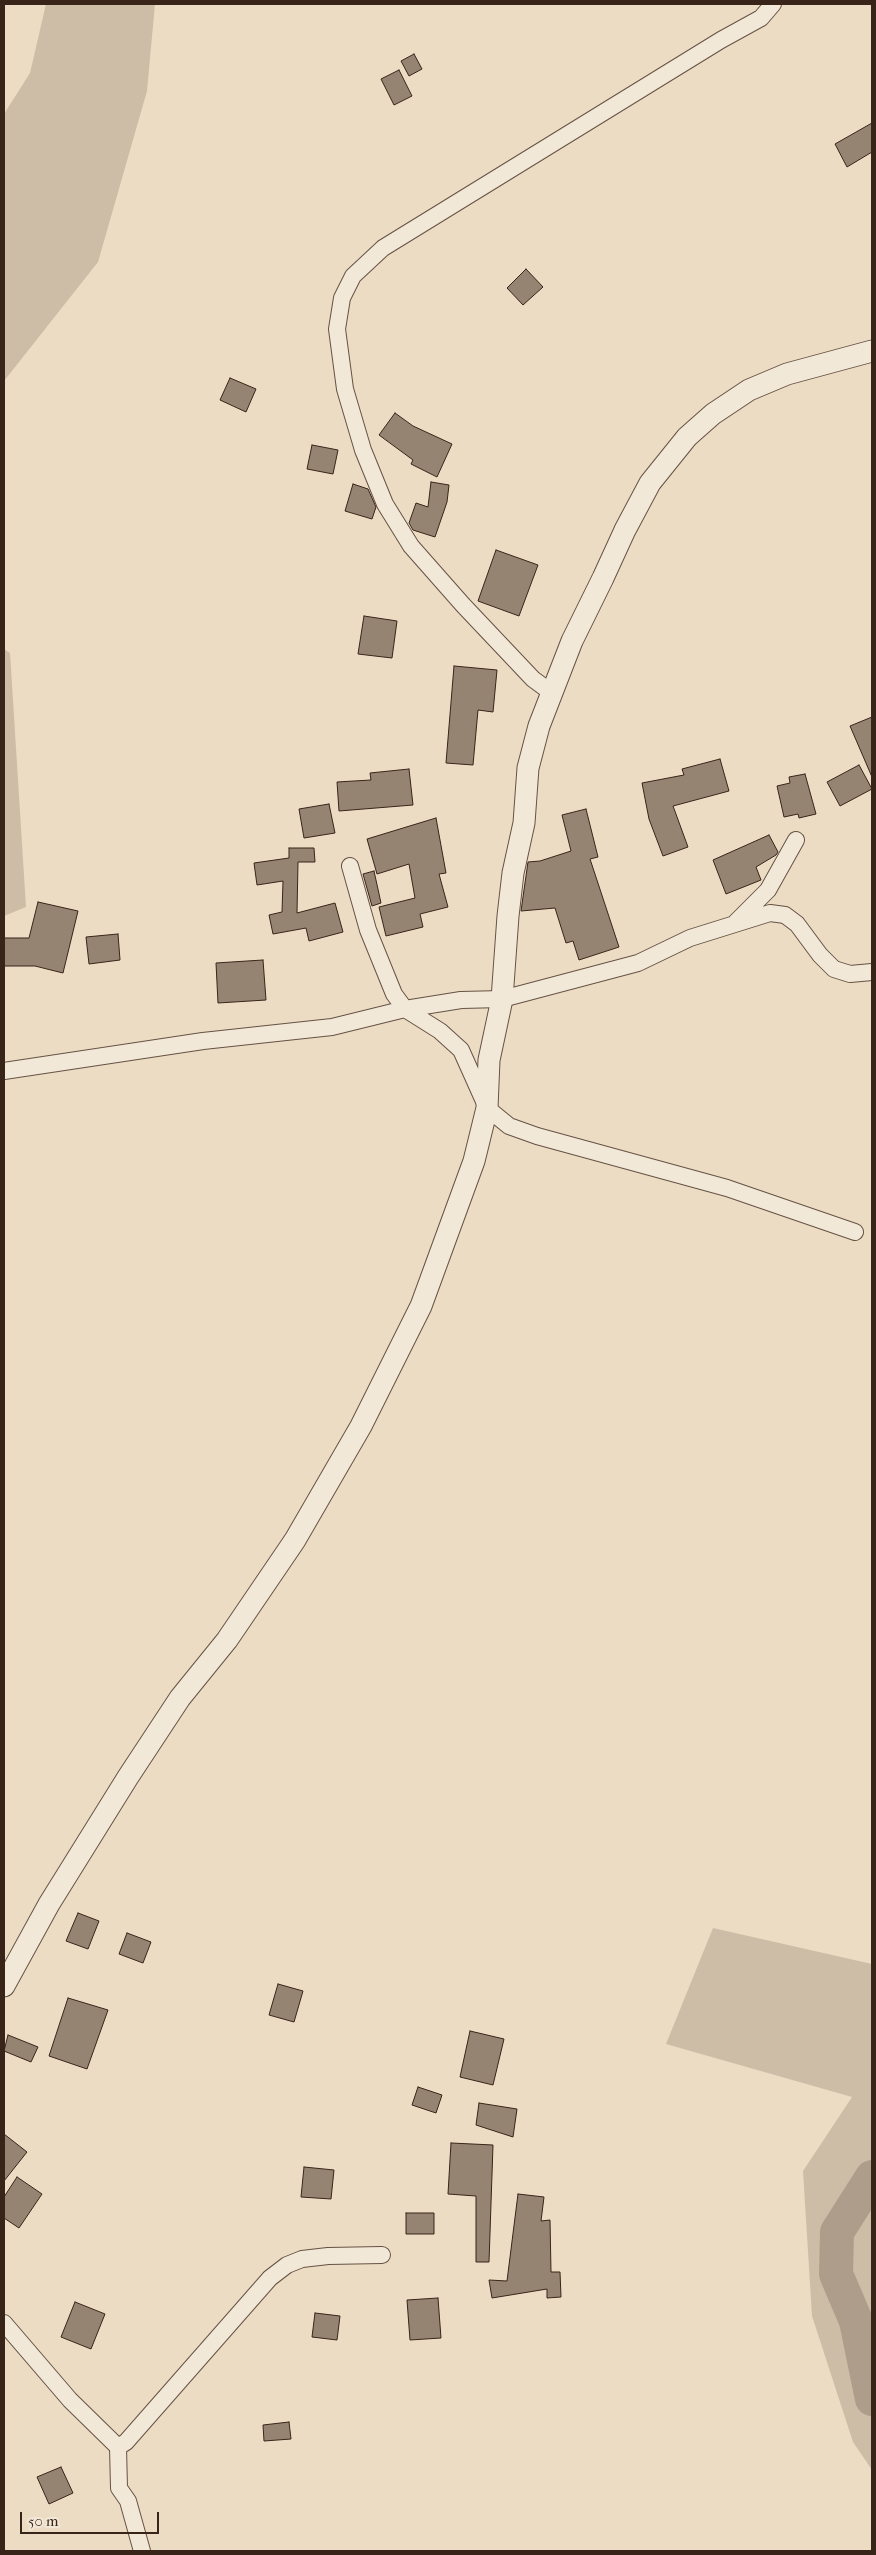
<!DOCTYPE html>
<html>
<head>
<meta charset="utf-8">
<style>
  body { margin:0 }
  #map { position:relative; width:876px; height:2555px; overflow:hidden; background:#ebdcc3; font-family:"IM FELL French Canon",serif }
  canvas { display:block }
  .frame { position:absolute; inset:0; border:5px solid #39241a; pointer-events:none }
  .scale { position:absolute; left:20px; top:2512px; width:139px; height:22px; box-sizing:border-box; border:2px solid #39241a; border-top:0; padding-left:6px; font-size:15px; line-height:18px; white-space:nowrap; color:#39241a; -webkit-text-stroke:4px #f2e8d8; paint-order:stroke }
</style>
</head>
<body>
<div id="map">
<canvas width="876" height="2555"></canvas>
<div class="frame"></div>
<div class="scale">50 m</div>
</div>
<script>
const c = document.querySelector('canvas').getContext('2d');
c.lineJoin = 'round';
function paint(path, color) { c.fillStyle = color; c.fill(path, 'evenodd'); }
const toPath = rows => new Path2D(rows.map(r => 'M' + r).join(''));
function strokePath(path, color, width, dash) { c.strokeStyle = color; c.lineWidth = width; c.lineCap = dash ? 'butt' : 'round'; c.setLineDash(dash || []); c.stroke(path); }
paint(toPath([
  [46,4,155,4,147,91,98,262,4,381,4,114,30,73],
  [4,649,10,653,26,907,4,916],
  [713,1928,872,1964,872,2470,853,2442,812,2316,803,2171,852,2097,666,2044]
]), '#cdbda6');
strokePath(toPath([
  [872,2177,837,2232,836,2274,856,2321,872,2399]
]), '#ae9d8a', 34);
const building = toPath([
  [414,54,422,69,409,76,401,61,414,54],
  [399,70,412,96,394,105,381,79,399,70],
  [872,123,872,152,847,167,835,144,872,123],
  [526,269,543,287,523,305,507,288,526,269],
  [230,378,256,389,246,412,220,400,230,378],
  [395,413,413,426,452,444,437,477,411,464,413,460,379,435,395,413],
  [312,445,338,450,333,474,307,469,312,445],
  [431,482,449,485,447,502,435,537,413,530,409,523,416,503,428,507,431,482],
  [353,484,368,489,376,507,372,519,345,511,353,484],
  [496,550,538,565,519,616,478,601,496,550],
  [364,616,397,621,392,658,358,654,364,616],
  [454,666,497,670,493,712,478,710,473,765,446,763,454,666],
  [872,717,872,777,850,726,872,717],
  [720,759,729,791,673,806,688,847,663,856,649,819,642,783,684,775,682,769,720,759],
  [859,765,872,789,840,806,827,782,859,765],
  [409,769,413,805,339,811,337,782,371,780,370,773,409,769],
  [805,774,816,814,799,818,798,814,784,817,777,786,790,783,789,777,805,774],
  [329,804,335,833,304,838,299,809,329,804],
  [586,809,598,857,590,859,619,947,579,960,573,941,566,943,555,908,521,911,528,862,540,861,571,851,562,815,586,809],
  [436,818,446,873,439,874,448,907,420,914,423,927,386,936,379,907,415,898,409,864,377,874,367,839,436,818],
  [769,835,778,852,776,855,756,867,761,880,726,894,713,860,769,835],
  [289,848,314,848,315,862,298,862,297,913,335,903,343,932,309,941,306,928,273,934,269,915,282,912,283,881,257,885,254,863,289,858,289,848],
  [374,871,381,903,372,906,363,874,374,871],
  [38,902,78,911,63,973,35,966,4,966,4,938,29,938,38,902],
  [118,934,120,960,89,964,86,937,118,934],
  [263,960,266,1000,218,1003,216,963,263,960],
  [78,1913,99,1921,88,1949,66,1941,78,1913],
  [127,1933,151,1942,143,1963,119,1954,127,1933],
  [278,1984,303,1991,294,2022,269,2015,278,1984],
  [68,1998,108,2010,87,2069,49,2056,68,1998],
  [470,2031,504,2039,493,2085,460,2077,470,2031],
  [8,2035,38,2047,31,2062,4,2051,8,2035],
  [418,2087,442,2095,436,2113,412,2105,418,2087],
  [479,2103,517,2109,513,2137,476,2125,479,2103],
  [4,2134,27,2152,4,2181,4,2134],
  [451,2143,493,2145,489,2262,476,2262,476,2196,448,2194,451,2143],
  [304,2167,334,2170,331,2199,301,2197,304,2167],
  [17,2177,42,2194,19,2228,4,2218,4,2197,17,2177],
  [518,2194,544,2197,541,2221,550,2220,551,2272,560,2272,561,2297,547,2298,547,2289,492,2298,489,2280,507,2281,518,2194],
  [406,2213,434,2213,434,2234,406,2234,406,2213],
  [438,2298,441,2338,410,2340,407,2300,438,2298],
  [75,2302,105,2314,91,2349,61,2337,75,2302],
  [315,2313,340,2316,337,2340,312,2337,315,2313],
  [289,2422,291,2439,264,2441,263,2425,289,2422],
  [61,2467,73,2493,49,2504,37,2477,61,2467]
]);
paint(building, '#968472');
strokePath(building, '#39241a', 1);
const minor = toPath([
  [552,693,533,679,463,605,411,546,385,504,363,450,345,389,337,329,342,298,353,276,383,248,721,40,761,18,773,4],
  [350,866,368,930,394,994,405,1009,440,1031,461,1050,487,1108,509,1126,537,1136,727,1188,855,1232],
  [736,922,768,890,796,840],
  [4,1071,203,1041,332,1027,405,1009,461,1000,502,999,638,963,690,938,770,913,785,915,797,924,820,955,834,969,850,974,872,972],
  [4,2323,70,2400,118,2447,119,2488,128,2501,142,2551],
  [118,2447,126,2442,270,2278,287,2265,302,2259,328,2256,382,2255]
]);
const tertiary = toPath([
  [4,1986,49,1904,128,1777,180,1698,227,1640,295,1540,361,1426,421,1306,474,1161,487,1108,489,1060,502,999,508,916,513,873,524,823,528,768,539,726,572,641,603,578,625,530,650,483,687,437,713,414,749,390,787,374,872,351]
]);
strokePath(minor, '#665244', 18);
strokePath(tertiary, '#665244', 23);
strokePath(minor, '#f2e8d8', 16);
strokePath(tertiary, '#f2e8d8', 21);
</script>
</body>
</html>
